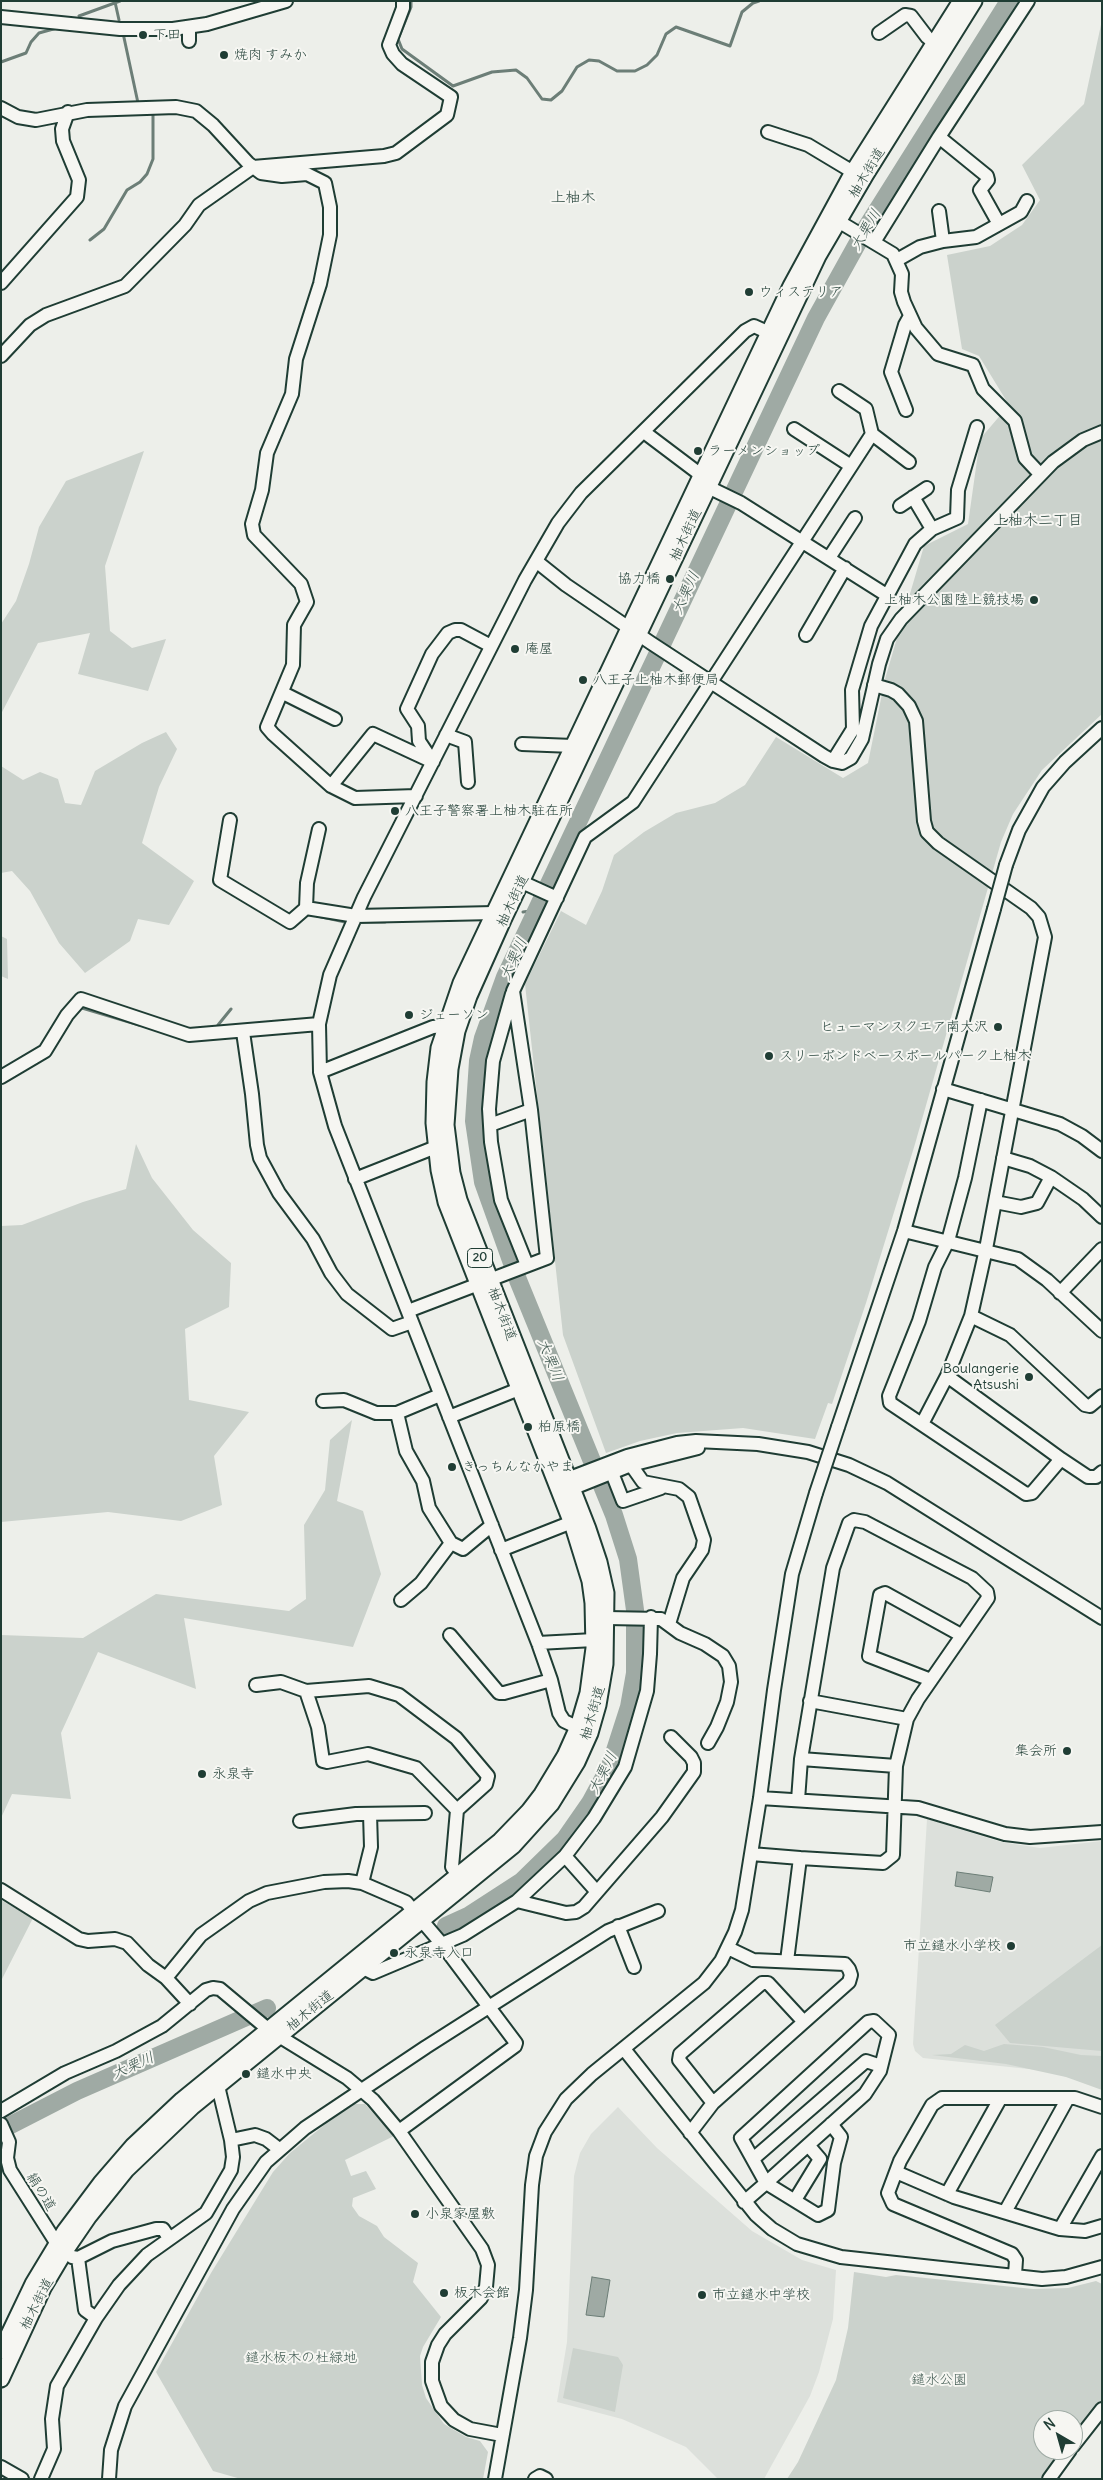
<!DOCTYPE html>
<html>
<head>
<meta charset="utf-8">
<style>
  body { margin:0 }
  #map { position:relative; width:1103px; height:2480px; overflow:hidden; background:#edefea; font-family:Delius,sans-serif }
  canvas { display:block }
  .frame { position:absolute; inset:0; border:2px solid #1f3d34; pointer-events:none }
  .north { position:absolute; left:1033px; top:2410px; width:50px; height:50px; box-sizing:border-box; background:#f6f6f2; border:1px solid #a0aca6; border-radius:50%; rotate:322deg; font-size:14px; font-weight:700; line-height:20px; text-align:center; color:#1f3d34 }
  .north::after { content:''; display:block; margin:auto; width:18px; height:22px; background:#1f3d34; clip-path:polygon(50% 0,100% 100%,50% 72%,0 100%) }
</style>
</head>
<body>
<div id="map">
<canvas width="1103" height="2480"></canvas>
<div class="frame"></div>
<div class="north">N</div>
</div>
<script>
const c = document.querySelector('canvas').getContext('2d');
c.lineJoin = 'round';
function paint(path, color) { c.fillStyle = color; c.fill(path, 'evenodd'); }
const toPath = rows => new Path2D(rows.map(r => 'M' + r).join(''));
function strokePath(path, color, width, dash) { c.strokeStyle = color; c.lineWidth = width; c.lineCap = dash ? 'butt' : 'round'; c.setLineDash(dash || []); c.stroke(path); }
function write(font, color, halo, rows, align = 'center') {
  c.font = font + ' Delius,"Klee One",sans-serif'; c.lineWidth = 4; c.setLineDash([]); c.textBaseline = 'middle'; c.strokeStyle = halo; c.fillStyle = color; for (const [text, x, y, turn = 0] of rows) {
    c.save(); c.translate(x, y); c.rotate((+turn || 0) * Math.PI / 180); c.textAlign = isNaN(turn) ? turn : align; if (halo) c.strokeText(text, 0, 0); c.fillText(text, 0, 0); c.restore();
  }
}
paint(toPath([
  [927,1819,1001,1842,1040,1848,1102,1841,1102,2088,1048,2071,923,2058,915,2051,913,2044],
  [618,2107,657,2148,752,2231,802,2260,836,2270,833,2319,819,2372,810,2396,764,2479,718,2479,686,2447,622,2419,557,2402,567,2342,574,2176,580,2153,591,2134]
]), '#dce0db');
paint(toPath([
  [1102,20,1102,714,1042,770,1013,814,1001,842,915,1144,866,1303,832,1404,828,1403,815,1439,743,1428,677,1433,640,1441,606,1453,563,1335,525,984,561,911,586,925,602,891,614,855,644,832,676,813,715,803,745,785,776,737,843,778,868,763,885,679,924,546,968,524,980,439,1009,405,979,356,962,349,947,255,990,246,1022,225,1040,200,1022,165,1084,104],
  [144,451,105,566,110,631,132,648,166,639,148,691,78,674,90,633,38,643,1,714,1,624,16,601,29,564,39,527,66,481],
  [166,732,177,749,159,787,142,843,194,881,169,925,138,919,130,941,85,973,59,943,30,891,12,871,1,873,1,766,23,780,40,772,58,779,65,803,81,805,95,771,142,743],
  [1,936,7,939,8,979,1,976],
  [136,1144,152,1178,193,1230,231,1263,229,1307,185,1329,189,1400,249,1412,214,1456,222,1505,181,1521,108,1512,1,1522,1,1226,22,1225,83,1202,126,1189],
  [352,1420,337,1501,363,1511,381,1574,353,1647,184,1618,196,1689,98,1652,61,1733,71,1799,12,1794,1,1818,1,1635,83,1638,156,1594,289,1611,306,1599,304,1525,325,1490,330,1440],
  [1,1900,33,1918,1,1981],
  [1102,1945,1102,2051,1010,2043,995,2025],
  [1004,2044,1043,2047,1081,2055,1102,2056,1102,2090,1066,2077,1006,2064,932,2055,951,2054,965,2045,984,2051],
  [350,2104,365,2104,394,2136,345,2160,351,2176,366,2171,376,2189,353,2198,352,2206,359,2216,377,2226,384,2237,418,2263,413,2282,441,2317,423,2347,420,2356,422,2385,426,2398,444,2424,466,2437,480,2441,488,2452,483,2479,241,2479,213,2471,156,2372,211,2273,273,2172,290,2153],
  [854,2272,886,2277,896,2275,1033,2289,1068,2288,1096,2281,1102,2284,1102,2400,1073,2438,1073,2420,1043,2420,1043,2450,1064,2450,1044,2479,787,2479,798,2462,836,2380,848,2328],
  [573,2348,618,2357,623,2365,615,2412,563,2398]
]), '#cbd2cc');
const water = toPath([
  [957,1872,993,1877,990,1892,955,1886,957,1872],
  [592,2277,610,2280,604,2317,586,2315,592,2277]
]);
paint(water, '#9faaa4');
strokePath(water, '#6c7e77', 1);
strokePath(toPath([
  [411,1,411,7,398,39,402,49,453,86,492,72,516,70,527,78,542,99,551,100,562,91,577,67,589,60,599,61,617,71,635,71,647,65,657,55,666,34,676,27,730,46,742,12,753,3,759,1],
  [115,2,119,20],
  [79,16,120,1],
  [123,33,138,103],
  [1,62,26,53,31,42,39,33,57,28],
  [90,240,104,229,127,190,140,182,147,174,153,159,153,115],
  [523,912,537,910],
  [317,916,345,922],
  [361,922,385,922],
  [82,1008,139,1025],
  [218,1025,231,1009]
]), '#6c7e77', 3);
strokePath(toPath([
  [446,1926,468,1916,522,1881,565,1839,590,1803,610,1766,629,1707,635,1673,635,1610,628,1559,614,1515,518,1280,483,1182,474,1121,478,1061,483,1038,505,977,816,318,866,228,1009,1],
  [1,2130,77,2091,267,2008]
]), '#9faaa4', 18);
const minor = toPath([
  [1,17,120,29,173,29,207,24,286,1],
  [879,33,905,15,911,16,927,37,934,43],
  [189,41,189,27],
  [1,108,18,117,36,120,87,110,176,107,196,111,213,125,248,163,261,173,282,176,307,174,325,183,330,207,330,235,320,284,296,359,292,394,267,453,262,490,252,524,254,535,301,584,307,602,294,625,293,665,267,727,273,734,331,786,355,798,416,796],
  [768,132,808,145,853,172],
  [939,137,987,176,988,180,980,190,999,224],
  [939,211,943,241],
  [838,221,893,254,902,274,901,292,904,302,916,328,938,354,973,365,983,389,1015,421,1025,458,1040,474],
  [874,242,939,137,1028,1],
  [897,260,920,247,943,241,976,237,1021,212,1027,201],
  [1,283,77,197,79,180,63,141,62,129,68,112],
  [1,356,30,325,46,315,125,286,185,225,199,205,253,167,384,156,396,153,447,115,451,97,402,64,393,54,389,45,403,8,403,1],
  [906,410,891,372,905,325,910,316],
  [794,429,851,466],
  [644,432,701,475],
  [872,434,909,462],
  [708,487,741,503,888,596],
  [913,497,932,529],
  [900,506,927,488],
  [829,558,855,518],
  [536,561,566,585,651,643,824,756,833,761,842,763,851,758,862,739,879,664,887,639,901,619,1053,462,1083,440,1102,432],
  [806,635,845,568],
  [874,685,891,690,898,694,909,706,916,721,924,821,927,832,938,843,1031,908,1039,917,1045,937,986,1249,971,1316,947,1376,922,1424],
  [283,693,335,719],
  [446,735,465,742,468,782],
  [522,744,573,746],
  [833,761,853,729,852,690,871,626,915,544,932,529,957,518,958,490,977,427],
  [433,762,419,741,418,726,407,709,432,654,448,633,455,630,461,630,491,646],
  [331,786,373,734,431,761],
  [230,820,220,880,290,922,306,908],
  [319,829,307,883,306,908,356,916,494,913],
  [1006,865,1019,830,1043,787,1065,762,1102,728],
  [513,878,557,898],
  [512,994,493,1061,489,1109,491,1142,501,1200,527,1265],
  [243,1032,252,1094,257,1145,260,1158,279,1193,313,1239,331,1273,347,1294,392,1329,412,1322],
  [320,1072,433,1027,445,1026],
  [1,1077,45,1051,67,1015,81,999,189,1035,319,1024],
  [943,1089,1060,1124,1082,1136,1102,1151],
  [981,1100,965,1178,948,1241,935,1267,919,1321,889,1396,890,1403,1026,1494,1032,1493,1061,1459,1088,1477,1096,1477,1102,1472],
  [490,1125,531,1110],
  [1003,1158,1030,1166,1051,1177,1083,1199,1102,1217],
  [355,1179,436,1147],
  [995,1202,1021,1207,1037,1203,1051,1177],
  [904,1231,1018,1259,1047,1280,1102,1331],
  [1060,1293,1102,1249],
  [408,1311,547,1258,531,1110,513,991,585,837,633,802,872,434,866,409,839,391],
  [971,1316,1010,1335,1085,1405,1090,1406,1102,1396],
  [947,1376,1061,1459],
  [323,1401,344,1400,376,1413,397,1413,440,1395],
  [397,1413,406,1451,423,1481,429,1508,451,1543,463,1549,492,1525],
  [449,1417,519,1389],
  [838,1427,904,1231,994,909],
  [631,1465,643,1482,679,1489,689,1497,704,1540,702,1550,683,1578,669,1624],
  [612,1473,623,1501,661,1488],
  [561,1485,567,1479,627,1456,677,1443,696,1441,758,1444,808,1452,849,1465,887,1483,1102,1618],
  [562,1488,571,1489,631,1465,698,1448],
  [501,1550,572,1522],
  [401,1600,421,1583,451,1543],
  [607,1618,661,1619,680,1633,705,1644,723,1656,729,1666,731,1682,727,1702,717,1727,708,1743],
  [450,1635,499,1693,504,1693,551,1680],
  [538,1643,594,1640],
  [931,1680,869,1656,880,1595,885,1593,961,1635],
  [256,1685,281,1682,306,1691,318,1727,323,1761,327,1762,368,1754,416,1768,457,1810,452,1867,458,1875],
  [306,1691,369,1686,399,1695,456,1738,488,1776,486,1784,457,1810],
  [810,1701,907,1719],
  [585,1731,564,1721,559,1713,551,1680,538,1643,335,1126,320,1072,319,1024,330,975,364,897,525,580,558,523,581,493,745,331,754,326,776,336],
  [801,1759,896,1766],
  [760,1798,918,1808,1005,1834,1030,1837,1102,1832],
  [300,1821,356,1814,425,1813],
  [751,1854,800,1858],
  [565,1856,597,1892],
  [362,1883,371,1847,370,1814],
  [1,1890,79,1939,88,1941,115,1939,127,1943,148,1965,166,1978,190,2004],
  [517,1901,565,1856,594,1818,625,1767,647,1691,650,1654,651,1617],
  [618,1926,634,1967],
  [787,1961,800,1858,883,1863,893,1855,896,1766,907,1719,918,1699,988,1598,987,1592,972,1578,865,1522,854,1520,849,1523,833,1568,801,1759,798,1800],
  [363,1968,373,1973,463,1935,517,1901,566,1913,576,1912,584,1907,662,1817,694,1772,694,1763,691,1757,671,1737],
  [166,1978,201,1935,249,1901,267,1893,324,1882,348,1881,362,1883,406,1902,441,1943,516,2043,515,2046,399,2131],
  [624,2049,756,2215,772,2229,797,2244,841,2257,1042,2279,1066,2277,1102,2267],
  [713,2103,679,2060,680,2054,762,1983,768,1983,804,2022],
  [1,2111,65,2073,116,2051,162,2026,206,1990,213,1988,220,1989,269,2030,347,2078,373,2100,399,2131,482,2249,488,2265,486,2287,481,2298,445,2334,438,2345,432,2362,432,2381,441,2406,454,2420,470,2429,502,2435],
  [1,2124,9,2142,7,2158,10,2170,57,2244,72,2257,78,2258,112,2241,156,2229,163,2229,169,2238],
  [690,2133,713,2103,849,1982,851,1975,849,1969,845,1964,753,1960,728,1948],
  [231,2140,255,2135,266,2139,279,2149],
  [753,2159,866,2061,881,2066],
  [896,2172,954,2197,1060,2229,1085,2231,1102,2226],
  [947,2194,1000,2099],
  [795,2200,820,2159,808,2145],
  [744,2202,766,2183,808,2145,865,2094,880,2071,889,2035,874,2021,868,2022,741,2138,766,2183,818,2215,828,2210,834,2163,841,2137,831,2124],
  [1005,2212,1068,2098],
  [1060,2229,1102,2156],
  [78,2258,85,2310,96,2318],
  [1015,2275,1016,2260,1012,2254,893,2204,888,2193,900,2161,932,2105,942,2098,1075,2098,1102,2107],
  [1073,2446,1102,2409],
  [1,2467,22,2479],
  [41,2479,54,2449,52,2419,57,2386,96,2318,119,2285,147,2255,206,2213,231,2170,233,2157,231,2140,218,2086],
  [109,2479,111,2450,125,2406,233,2209,266,2162,305,2128,426,2047,608,1931,658,1911],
  [495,2479,520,2338,526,2290,532,2185,536,2156,545,2132,566,2099,592,2074,704,1983,721,1961,735,1932,742,1910,760,1798,774,1690,792,1574,816,1493],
  [535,2479,540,2476,546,2479],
  [1049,2479,1070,2450]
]);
const major = toPath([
  [1,2351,33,2284,65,2231,101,2183,133,2146,182,2100,500,1841,529,1811,542,1794,565,1756,578,1727,588,1693,594,1648,593,1603,590,1581,573,1526,446,1202,439,1170,434,1123,435,1082,439,1048,461,983,791,286,853,172,961,1],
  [1,2379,43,2288,65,2251,89,2216,126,2170,192,2107,513,1846,551,1804,577,1762,590,1733,598,1705,605,1664,606,1593,599,1562,588,1529,459,1200,452,1173,446,1125,450,1069,457,1031,469,996,503,920,818,256,866,174,974,1]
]);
strokePath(minor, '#1f3d34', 16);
strokePath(major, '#1f3d34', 19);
strokePath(minor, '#f6f6f2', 12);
strokePath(major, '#f6f6f2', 15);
const minorBridge = toPath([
  [994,909,1006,865],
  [816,1493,838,1427]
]);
strokePath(minorBridge, '#1f3d34', 16, []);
strokePath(minorBridge, '#f6f6f2', 12);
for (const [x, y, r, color] of [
  [143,35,5,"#1f3d34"],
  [224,55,5,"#1f3d34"],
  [749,292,5,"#1f3d34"],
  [698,451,5,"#1f3d34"],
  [670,579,5,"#1f3d34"],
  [1034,600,5,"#1f3d34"],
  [515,649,5,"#1f3d34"],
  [583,680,5,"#1f3d34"],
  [395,811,5,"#1f3d34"],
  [409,1015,5,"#1f3d34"],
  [998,1027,5,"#1f3d34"],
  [769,1056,5,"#1f3d34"],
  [1029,1377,5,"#1f3d34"],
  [528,1427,5,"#1f3d34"],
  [452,1467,5,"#1f3d34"],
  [1067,1751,5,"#1f3d34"],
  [202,1774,5,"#1f3d34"],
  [1011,1946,5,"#1f3d34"],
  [394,1953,5,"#1f3d34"],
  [246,2074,5,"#1f3d34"],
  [415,2214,5,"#1f3d34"],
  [444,2293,5,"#1f3d34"],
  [702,2295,5,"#1f3d34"]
]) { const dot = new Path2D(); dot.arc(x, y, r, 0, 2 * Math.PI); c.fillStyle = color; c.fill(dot); strokePath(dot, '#f6f6f2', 2); }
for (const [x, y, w] of [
  [480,1258,25]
]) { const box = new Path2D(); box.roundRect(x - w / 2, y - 9.5, w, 19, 4); c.fillStyle = '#f6f6f2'; c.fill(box); strokePath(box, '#1f3d34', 1); }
write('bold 12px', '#1f3d34', null, [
  ["20",480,1258]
]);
write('14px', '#1f3d34', '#f6f6f2', [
  ["下田",153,35],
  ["焼肉 すみか",234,55],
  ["ウィステリア",759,292],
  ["ラーメンショップ",708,451],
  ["協力橋",660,579,"right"],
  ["上柚木公園陸上競技場",1024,600,"right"],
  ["庵屋",525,649],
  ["八王子上柚木郵便局",593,680],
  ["八王子警察署上柚木駐在所",405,811],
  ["ジェーソン",419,1015],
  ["ヒューマンスクエア南大沢",988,1027,"right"],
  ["スリーボンドベースボールパーク上柚木",779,1056],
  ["Boulangerie",1019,1369,"right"],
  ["Atsushi",1019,1385,"right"],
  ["柏原橋",538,1427],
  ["きっちんなかやま",462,1467],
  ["集会所",1057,1751,"right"],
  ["永泉寺",212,1774],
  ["市立鑓水小学校",1001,1946,"right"],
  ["永泉寺入口",404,1953],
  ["鑓水中央",256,2074],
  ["小泉家屋敷",425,2214],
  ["板木会館",454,2293],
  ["市立鑓水中学校",712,2295]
], 'left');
write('14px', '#1f3d34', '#f6f6f2', [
  ["柚木街道",867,173,-59],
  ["柚木街道",686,535,-65],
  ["柚木街道",513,901,-65],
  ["柚木街道",502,1314,69],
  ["柚木街道",593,1713,-74],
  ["柚木街道",310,2011,-39],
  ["絹の道",41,2192,58],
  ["柚木街道",37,2304,-63]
]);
write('14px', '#415b52', '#f6f6f2', [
  ["鑓水板木の杜緑地",301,2358],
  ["鑓水公園",939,2380]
]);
write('15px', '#1f3d34', '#f6f6f2', [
  ["上柚木",573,198],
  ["上柚木二丁目",1038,521]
]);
write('italic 15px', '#3f5850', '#f6f6f2', [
  ["大栗川",866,230,-59],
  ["大栗川",686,593,-65],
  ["大栗川",514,959,-66],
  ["大栗川",550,1360,68],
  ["大栗川",603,1773,-63],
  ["大栗川",133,2066,-24]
]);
</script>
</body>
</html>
